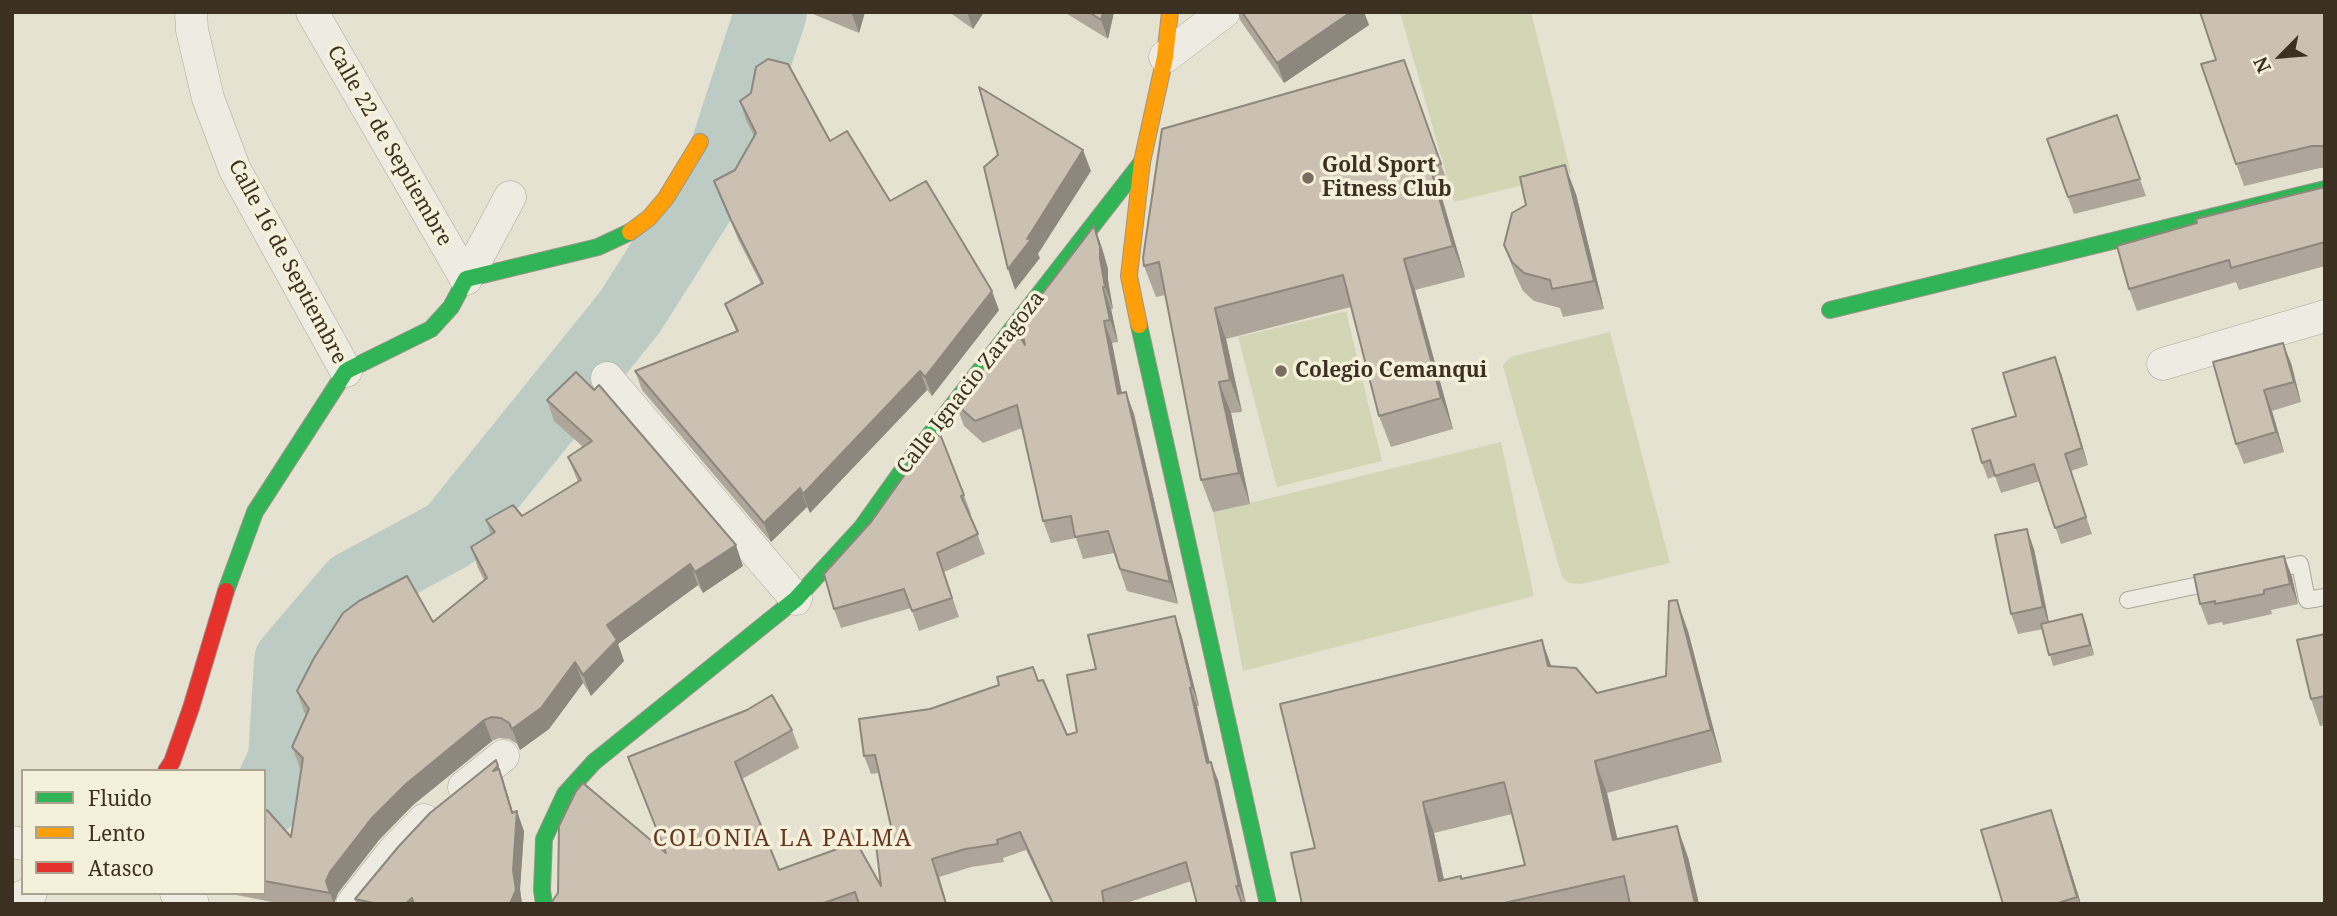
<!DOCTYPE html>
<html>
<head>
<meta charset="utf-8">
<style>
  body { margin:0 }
  #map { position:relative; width:2337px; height:916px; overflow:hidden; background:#e6e2d2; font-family:"Noto Serif",serif }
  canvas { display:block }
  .frame { position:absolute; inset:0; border:14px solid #3b3021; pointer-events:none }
  .legend { position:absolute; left:21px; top:769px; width:245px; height:126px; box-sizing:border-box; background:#f5f0d9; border:2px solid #aba38f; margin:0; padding:9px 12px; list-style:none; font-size:21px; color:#3b3021 }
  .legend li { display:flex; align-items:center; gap:14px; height:35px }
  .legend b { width:35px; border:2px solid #aba38f }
  .north { position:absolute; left:2246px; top:21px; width:70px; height:70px; -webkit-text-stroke:5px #f5f0d9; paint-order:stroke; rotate:245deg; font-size:19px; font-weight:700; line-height:28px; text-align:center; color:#3b3021 }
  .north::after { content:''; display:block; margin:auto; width:24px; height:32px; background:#3b3021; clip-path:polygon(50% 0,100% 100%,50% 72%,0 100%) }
</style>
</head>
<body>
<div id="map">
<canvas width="2337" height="916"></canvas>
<div class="frame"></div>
<ul class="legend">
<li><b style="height:9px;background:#30b455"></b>Fluido</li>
<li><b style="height:9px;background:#ff9f0a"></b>Lento</li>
<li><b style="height:9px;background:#e5322d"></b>Atasco</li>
</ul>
<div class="north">N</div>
</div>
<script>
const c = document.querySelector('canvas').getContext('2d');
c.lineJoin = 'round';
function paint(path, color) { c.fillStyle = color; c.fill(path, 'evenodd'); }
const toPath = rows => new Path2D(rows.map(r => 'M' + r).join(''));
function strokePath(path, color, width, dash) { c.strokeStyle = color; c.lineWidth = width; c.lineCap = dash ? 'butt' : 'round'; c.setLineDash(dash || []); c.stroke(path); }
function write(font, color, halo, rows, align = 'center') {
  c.font = font + ' "Noto Serif",serif'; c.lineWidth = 7; c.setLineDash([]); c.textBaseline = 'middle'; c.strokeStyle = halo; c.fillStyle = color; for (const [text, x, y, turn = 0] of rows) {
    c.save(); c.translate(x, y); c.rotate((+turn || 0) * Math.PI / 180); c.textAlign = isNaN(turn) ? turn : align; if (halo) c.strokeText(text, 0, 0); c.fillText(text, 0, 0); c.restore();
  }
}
paint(toPath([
  [1400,12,1531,12,1571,173,1454,202],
  [1346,311,1382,461,1277,487,1238,337],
  [1610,332,1670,563,1581,584,1569,583,1562,577,1503,366,1508,359,1514,356],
  [1501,442,1534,596,1243,671,1213,512]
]), '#d3d6b5');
strokePath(toPath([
  [264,802,284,760,290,661,353,587,451,534,630,312,719,171,771,12]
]), '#bcccc4', 72);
const lane = toPath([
  [2267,571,2300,564,2307,600,2325,597],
  [2128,600,2218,581]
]);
const street = toPath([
  [191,12,192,30,208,98,235,170,346,371],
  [312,12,466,279],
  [1165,57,1224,12],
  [466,279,510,197],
  [2163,364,2325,316],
  [607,378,796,599],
  [464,787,503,756],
  [12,842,23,844],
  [176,893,193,904],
  [12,901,31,893],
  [352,904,392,853,424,820]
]);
const fast = toPath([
  [1830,310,2325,189],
  [1139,325,1268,904],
  [226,591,255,512,346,371,431,329,451,307,466,279,598,247,630,232],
  [544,904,542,890,544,839,565,794,594,762,796,599,862,527,907,464,1142,162]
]);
const slow = toPath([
  [630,232,649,218,666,198,700,142],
  [1139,325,1129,276,1142,162,1165,57,1170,12]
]);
const jam = toPath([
  [166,771,172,762,191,708,226,591]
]);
strokePath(lane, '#aca79a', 18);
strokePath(street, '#aca79a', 33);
strokePath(fast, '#9b968a', 18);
strokePath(slow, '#9b968a', 18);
strokePath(jam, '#9b968a', 18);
strokePath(lane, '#eeebe3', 16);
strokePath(street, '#eeebe3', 32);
strokePath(fast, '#30b455', 16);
strokePath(slow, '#ff9f0a', 16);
strokePath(jam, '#e5322d', 16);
paint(toPath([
  [808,12,865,12,859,33],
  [949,12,984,12,973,29],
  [1064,12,1114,12,1108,39],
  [1238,12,1364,12,1369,25,1284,83,1240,20],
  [2325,12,2325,168,2320,168,2244,186,2201,64,2216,60],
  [1404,60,1452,195,1442,198,1465,277,1415,290,1453,429,1391,447,1379,416,1351,307,1226,339,1242,412,1231,413,1250,504,1213,512,1201,480,1165,295,1156,297,1144,266],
  [740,101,830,141,999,310,932,396,927,390,810,513,807,507,771,542,642,390,635,371,736,331,725,304,761,284,738,239,714,181,735,170,754,136,746,120],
  [2117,115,2146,196,2074,214,2047,139],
  [2325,187,2325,266,2239,290,2236,282,2137,311,2129,289],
  [1576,194,1604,309,1563,317,1560,308,1534,301,1523,291,1515,274,1504,245],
  [1094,226,1102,248,1108,269,1108,280,1113,309,1111,309,1118,342,1112,343,1122,393,1134,414,1178,604,1127,591,1114,553,1083,559,1076,538,1051,543,1043,521,1022,428,983,443,964,426,956,404,1025,345],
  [2213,362,2291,363,2301,402,2272,411,2284,452,2244,464,2236,444],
  [2061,373,2088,465,2071,471,2092,534,2061,544,2040,481,2001,493,1995,476,1988,479,1982,463,2016,416],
  [547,400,743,566,703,593,698,585,618,644,624,661,591,696,583,683,549,729,520,750,517,744,509,739,499,738,492,741,413,805,379,840,338,893,334,902,334,904,282,904,226,893,264,893,264,812,291,837,301,770,300,768,292,747,307,715,304,712,297,691,433,622,484,580,478,568,471,547,491,535,486,520,522,516,578,482,568,457,583,447,554,421],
  [964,495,971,514,970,515,985,554,944,572,959,617,919,631,911,608,841,628,834,609,871,522],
  [2034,549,2049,622,2082,614,2094,655,2053,666,2043,629,2018,634,2011,614],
  [2284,556,2292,577,2298,604,2271,610,2272,614,2223,625,2222,622,2208,625,2200,604],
  [1688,631,1722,762,1607,793,1617,840,1688,857,1699,904,1302,904,1542,640,1551,667,1597,693,1666,676],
  [1512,814,1525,865,1462,879,1444,880,1434,833],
  [1181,634,1199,706,1197,706,1209,762,1218,780,1246,904,1197,904,1191,881,1124,904,1052,904,1026,850,1003,858,1004,862,971,867,939,877,947,904,549,904,665,852,628,757,792,730,799,748,742,779,779,870,881,886,892,831,879,773,871,774,864,756,930,709,1039,681,1067,735,1077,732,1096,669],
  [2325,634,2325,725,2320,726,2311,699],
  [503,779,513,812,524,831,520,889,522,904,356,904,355,899],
  [2058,830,2081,904,2003,904]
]), '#aea69a');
paint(toPath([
  [852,12,865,12,859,33,852,14],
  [967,12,984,12,973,29],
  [1103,12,1114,12,1108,39,1101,20],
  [1351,12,1364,12,1369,25,1284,83,1277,63],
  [1083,150,1091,171,1038,254,1040,258,1015,290,1008,269],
  [1565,165,1576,194,1604,309,1594,281],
  [1430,166,1442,198,1465,277,1453,246],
  [1094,226,1102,248,1108,269,1108,280,1113,309,1105,287],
  [1404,259,1415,290,1453,429,1441,398],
  [1103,287,1111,309,1118,342,1110,320],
  [992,291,999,310,932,396,925,377],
  [1215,308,1226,339,1242,412,1230,380],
  [1104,321,1112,343,1126,415,1118,394],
  [2283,343,2291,363,2301,402,2294,382],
  [2055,357,2061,373,2088,465,2082,448],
  [920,371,927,390,810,513,803,494],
  [1219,382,1231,413,1250,504,1239,473],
  [2264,390,2272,411,2284,452,2276,432],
  [1126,392,1134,414,1178,604,1170,582],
  [800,488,807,507,771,542,764,523],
  [2027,529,2034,549,2050,628,2043,607],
  [736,545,743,566,703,593,695,572],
  [2284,556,2292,577,2298,604,2290,584],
  [690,564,698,585,618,644,624,661,591,696,583,675,607,625],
  [1677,600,1688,631,1722,762,1711,730],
  [2082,614,2086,624,2094,655,2090,645],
  [1175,616,1181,634,1199,706,1192,687],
  [1542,640,1553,671,1548,666],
  [575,662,583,683,549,729,520,750,512,729],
  [1190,688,1197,706,1214,781,1207,763],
  [484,720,492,741,413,805,379,840,338,893,334,904,326,881,330,872,371,819,406,784],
  [496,760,503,779,516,823,517,811,524,831,520,889,522,904,510,904,513,870,493,771],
  [1595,761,1607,793,1625,872,1613,840],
  [1211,762,1218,780,1246,904,1239,886],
  [1423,802,1434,833,1449,904,1439,881],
  [2051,810,2058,830,2081,904,2077,897],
  [1677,826,1688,857,1699,904,1695,904],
  [932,859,939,877,947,904,946,904],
  [412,898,414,904,405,904]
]), '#8d877d');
const building = toPath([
  [1089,12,1103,12,1101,20,1089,12],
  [1242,12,1351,12,1277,63,1242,12],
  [2200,12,2325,12,2325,147,2322,146,2312,146,2236,164,2201,64,2216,60,2200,12],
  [768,59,788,64,830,141,847,131,890,201,926,181,992,291,925,377,920,371,803,494,800,488,764,523,635,371,738,331,725,304,763,283,731,220,714,181,735,170,756,133,740,101,751,93,756,67,768,59],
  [1404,60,1441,164,1430,166,1453,246,1404,259,1441,398,1379,416,1343,275,1215,308,1230,380,1219,382,1239,473,1201,480,1159,262,1144,266,1143,258,1162,129,1404,60],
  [979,87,1083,150,1027,239,1032,238,1008,269,984,167,998,155,979,87],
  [2117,115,2140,179,2068,197,2047,139,2117,115],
  [1565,165,1594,281,1552,289,1550,280,1524,273,1512,262,1504,245,1512,213,1526,205,1520,177,1565,165],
  [2325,187,2325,242,2231,268,2229,260,2129,289,2117,246,2197,223,2196,219,2325,187],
  [1094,226,1100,247,1100,258,1105,287,1103,287,1110,320,1104,321,1118,394,1126,392,1170,582,1120,569,1108,531,1075,537,1071,516,1043,521,1017,405,975,421,956,404,1015,329,1025,345,1020,323,1094,226],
  [2283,343,2294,382,2264,390,2276,432,2236,444,2213,362,2283,343],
  [2055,357,2082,448,2065,454,2086,517,2055,528,2034,464,1995,476,1990,460,1982,463,1972,429,2016,416,2003,373,2055,357],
  [576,372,594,390,599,385,736,545,695,572,690,564,607,625,617,640,583,675,575,662,541,708,512,729,509,723,501,718,492,717,484,720,406,784,371,819,330,872,326,881,330,893,264,881,264,812,267,810,291,837,303,758,292,747,309,709,297,691,314,658,343,613,359,601,407,576,433,622,487,578,471,547,495,532,486,520,513,505,522,516,581,480,568,457,592,441,547,400,576,372],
  [940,434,964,495,961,496,978,534,937,553,952,598,912,611,904,589,834,609,824,574,871,522,916,459,940,434],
  [2027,529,2043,607,2011,614,1995,535,2027,529],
  [2284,556,2290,584,2264,590,2264,594,2215,604,2215,601,2200,604,2194,575,2284,556],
  [1677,600,1711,730,1595,761,1613,840,1677,826,1695,904,1630,904,1624,876,1500,904,1302,904,1291,853,1315,848,1280,704,1542,640,1548,666,1576,668,1597,693,1666,676,1669,601,1677,600],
  [1504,782,1525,865,1461,879,1461,876,1439,881,1423,802,1504,782],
  [2082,614,2090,645,2049,655,2041,624,2082,614],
  [1175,616,1192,687,1190,688,1207,763,1211,762,1239,886,1236,886,1242,904,1197,904,1186,862,1102,891,1104,904,1053,904,1020,832,997,840,998,844,965,849,932,859,946,904,859,904,855,892,821,904,549,904,551,903,558,893,559,826,576,791,583,783,666,853,628,757,747,710,772,695,792,730,735,762,779,870,840,848,837,839,851,833,881,886,875,836,892,831,875,755,864,756,859,719,930,709,999,685,997,677,1033,667,1038,681,1043,680,1067,735,1077,732,1067,675,1096,669,1088,635,1175,616],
  [2325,634,2325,696,2311,699,2297,640,2325,634],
  [496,760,498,766,493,771,499,769,512,813,517,811,513,870,516,890,510,904,414,904,412,898,405,904,378,904,355,899,399,846,430,813,496,760],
  [2051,810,2077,897,2055,904,2003,904,1981,830,2051,810]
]);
paint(building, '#cac1b3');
strokePath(building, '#8d877d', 2);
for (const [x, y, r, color] of [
  [1308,178,7,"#776e5f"],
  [1281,371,7,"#776e5f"]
]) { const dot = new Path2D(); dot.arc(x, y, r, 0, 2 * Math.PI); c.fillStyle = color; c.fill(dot); strokePath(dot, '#f5f0d9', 2.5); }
write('21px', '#3b3021', '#f5f0d9', [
  ["Calle 22 de Septiembre",389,146,60],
  ["Calle 16 de Septiembre",287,262,62],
  ["Calle Ignacio Zaragoza",971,383,-52]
]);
write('bold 21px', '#3b3021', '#f5f0d9', [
  ["Gold Sport",1322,166],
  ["Fitness Club",1322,190],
  ["Colegio Cemanqui",1295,371]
], 'left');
c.letterSpacing = '2px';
write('23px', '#673722', '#f5f0d9', [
  ["COLONIA LA PALMA",783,839]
]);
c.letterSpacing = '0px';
</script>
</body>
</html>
